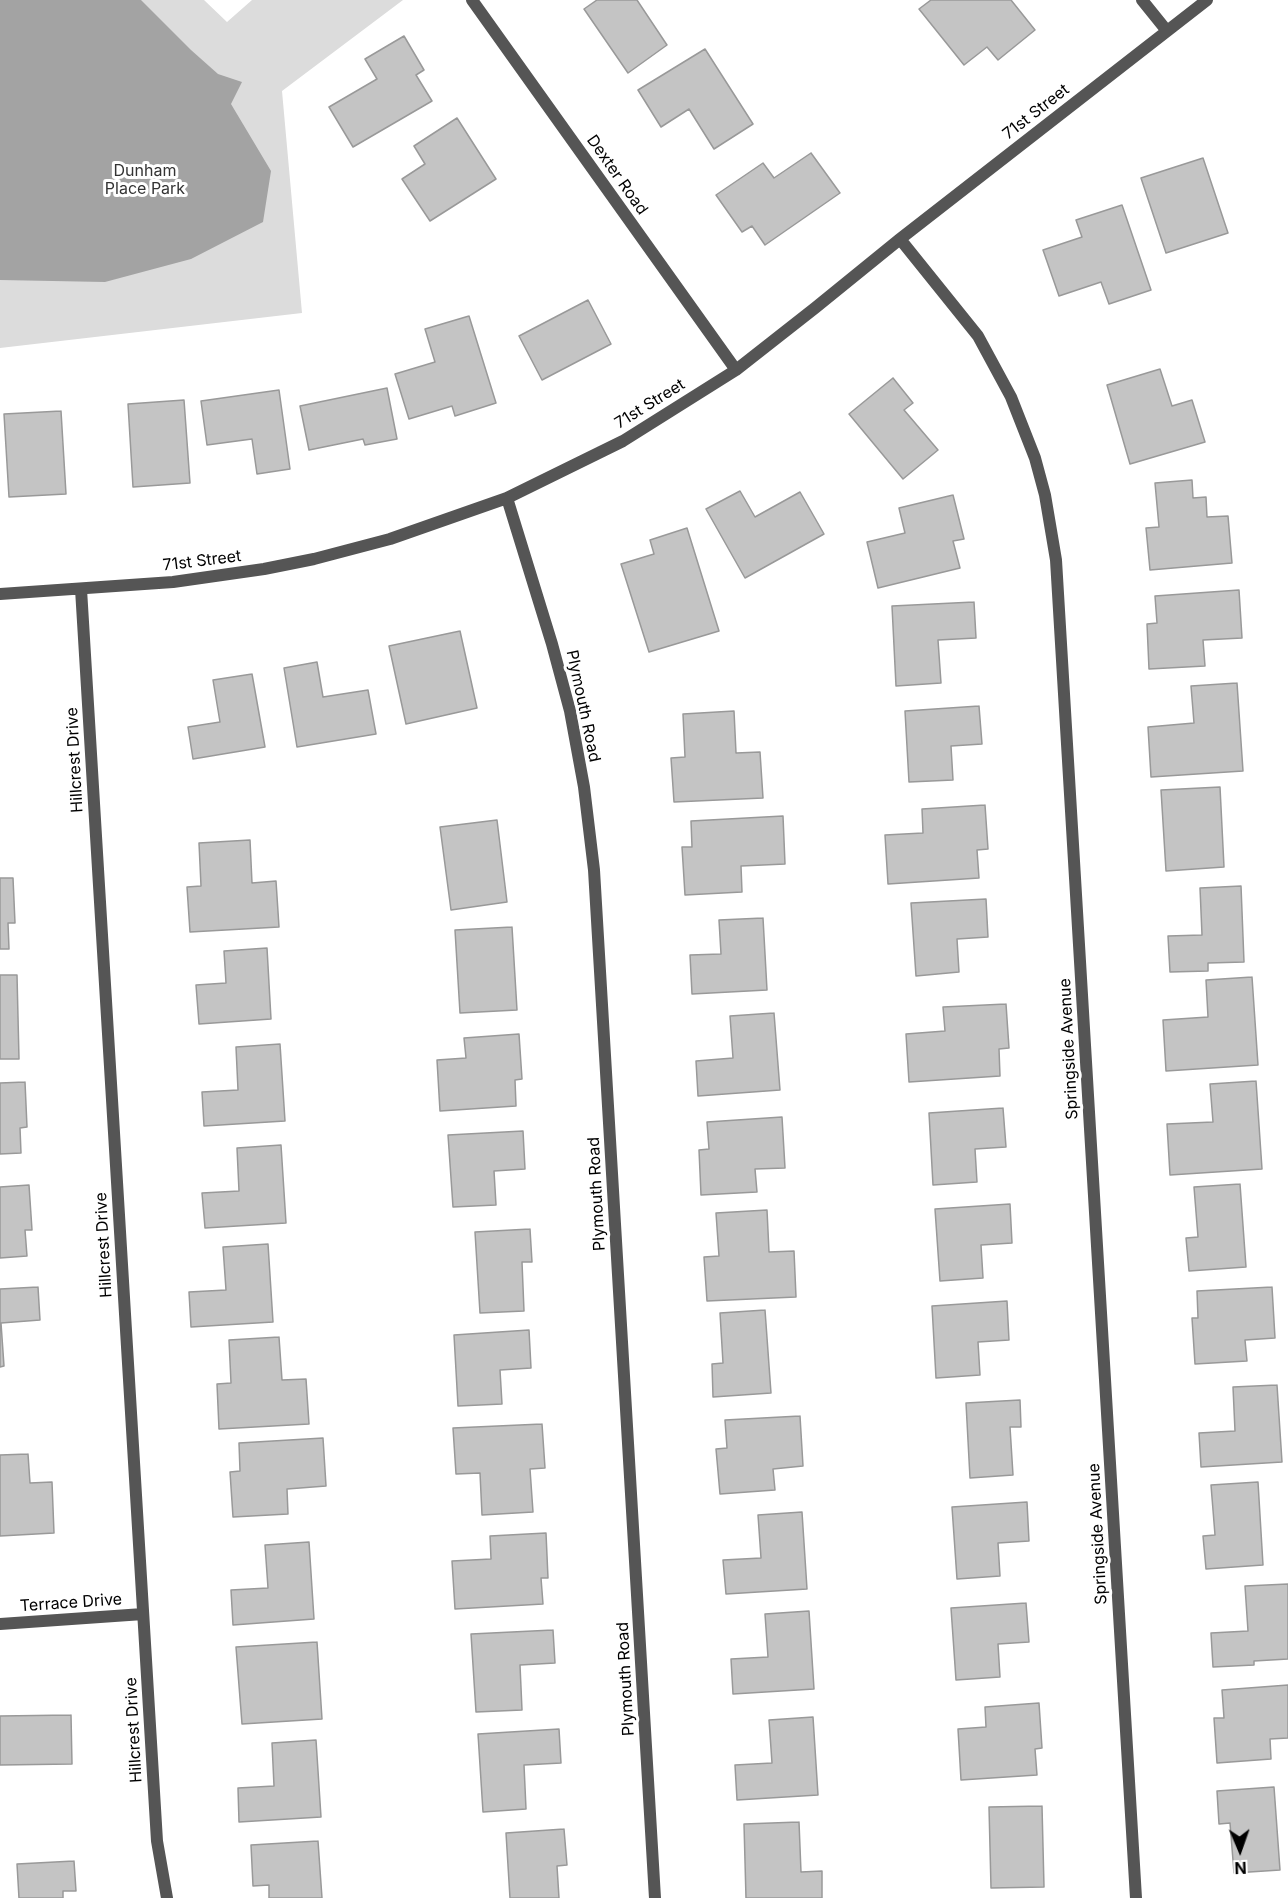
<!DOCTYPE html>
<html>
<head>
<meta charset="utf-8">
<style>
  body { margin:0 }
  #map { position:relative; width:1288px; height:1898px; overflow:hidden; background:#fff; font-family:Inter,sans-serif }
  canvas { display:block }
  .north { position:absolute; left:1210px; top:1820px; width:60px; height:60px; -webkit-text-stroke:4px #fff; paint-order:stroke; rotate:178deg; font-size:16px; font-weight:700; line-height:24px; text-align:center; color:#000 }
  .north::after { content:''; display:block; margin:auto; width:21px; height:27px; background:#000; clip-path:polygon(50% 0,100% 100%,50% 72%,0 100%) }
</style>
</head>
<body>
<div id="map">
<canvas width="1288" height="1898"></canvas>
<div class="north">N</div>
</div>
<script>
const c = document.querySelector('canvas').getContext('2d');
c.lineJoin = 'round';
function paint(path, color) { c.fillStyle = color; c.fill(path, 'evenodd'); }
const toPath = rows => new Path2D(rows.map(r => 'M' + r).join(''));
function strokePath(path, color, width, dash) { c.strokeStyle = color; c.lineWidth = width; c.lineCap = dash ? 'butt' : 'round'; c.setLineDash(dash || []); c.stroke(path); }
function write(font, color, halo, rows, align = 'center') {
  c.font = font + ' Inter,sans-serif'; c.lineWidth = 6; c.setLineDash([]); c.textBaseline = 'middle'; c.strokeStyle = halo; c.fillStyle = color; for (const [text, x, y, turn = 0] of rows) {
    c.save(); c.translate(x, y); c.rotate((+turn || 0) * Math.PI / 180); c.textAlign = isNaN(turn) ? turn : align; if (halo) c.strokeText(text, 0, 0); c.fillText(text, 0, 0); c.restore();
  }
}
paint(toPath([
  [0,0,204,0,227,22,252,0,403,0,282,91,302,313,0,348]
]), '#dcdcdc');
paint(toPath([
  [0,0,141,0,191,50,218,74,242,82,231,104,271,171,263,222,191,259,105,282,0,280]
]), '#a3a3a3');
const building = toPath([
  [597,0,637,0,667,45,628,73,584,9,597,0],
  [931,0,1011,0,1035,30,998,60,987,47,964,65,919,9,931,0],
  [404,36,424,70,416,75,432,101,353,147,329,107,377,79,365,59,404,36],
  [705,49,753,124,714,149,689,109,661,127,638,90,705,49],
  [457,118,496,179,430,221,402,179,425,164,414,146,457,118],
  [811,153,840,193,765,245,752,226,742,232,716,195,763,163,774,178,811,153],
  [1203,158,1228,233,1166,253,1141,178,1203,158],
  [1122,205,1151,290,1109,304,1101,282,1059,296,1043,250,1082,237,1076,220,1122,205],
  [588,300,611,344,542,380,519,336,588,300],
  [469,316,496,403,455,416,452,406,409,419,395,374,435,362,425,329,469,316],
  [1160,369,1172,406,1192,400,1205,442,1130,464,1107,385,1160,369],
  [893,378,913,403,904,410,938,450,903,479,849,414,893,378],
  [387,388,397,439,365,445,363,439,309,450,300,406,387,388],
  [279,390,290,469,257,474,252,439,207,445,201,401,279,390],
  [184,400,190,483,133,487,128,404,184,400],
  [61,411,66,494,9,497,4,414,61,411],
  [1192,480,1193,498,1206,497,1207,517,1228,516,1232,563,1150,570,1146,528,1159,527,1155,483,1192,480],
  [740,491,755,517,800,492,824,534,745,578,706,509,740,491],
  [953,495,964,539,953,541,960,568,878,588,867,542,905,533,899,508,953,495],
  [687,528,719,631,649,652,621,564,654,554,650,540,687,528],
  [1239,590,1242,638,1203,640,1205,666,1149,669,1147,624,1157,623,1155,596,1239,590],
  [974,602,976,638,938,640,941,683,896,686,892,606,974,602],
  [460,631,477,708,406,724,389,646,460,631],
  [317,662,323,697,368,690,376,734,297,747,284,668,317,662],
  [252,674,265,747,193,759,188,727,220,722,213,680,252,674],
  [1237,683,1243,771,1151,777,1148,727,1194,723,1191,686,1237,683],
  [979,706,982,744,951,746,953,780,909,782,905,711,979,706],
  [734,711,736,753,760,752,763,798,674,802,671,758,685,757,683,714,734,711],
  [1220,787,1224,867,1166,871,1161,790,1220,787],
  [985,805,988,849,977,850,979,878,888,884,885,835,923,833,922,809,985,805],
  [783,816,785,864,741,866,742,892,685,895,682,847,692,847,691,821,783,816],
  [497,820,507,902,451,910,440,827,497,820],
  [250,840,252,883,276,881,279,927,190,932,187,887,201,886,199,843,250,840],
  [0,878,13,878,15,923,8,923,9,949,0,949,0,878],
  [1241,886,1244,962,1208,963,1208,971,1170,972,1168,936,1202,935,1200,888,1241,886],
  [986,899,988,937,957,939,959,972,916,976,911,903,986,899],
  [763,918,767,990,692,994,690,955,721,954,719,920,763,918],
  [512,927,517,1010,460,1013,455,930,512,927],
  [267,948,271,1019,199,1024,196,985,226,983,224,951,267,948],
  [0,975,17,975,19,1059,0,1059,0,975],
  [1252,977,1258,1065,1166,1071,1163,1020,1208,1017,1206,980,1252,977],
  [1006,1004,1009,1048,999,1049,1000,1076,909,1082,906,1034,945,1031,943,1007,1006,1004],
  [774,1013,780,1090,698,1096,696,1061,733,1058,730,1016,774,1013],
  [519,1034,522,1079,515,1080,516,1106,440,1111,437,1060,466,1058,464,1038,519,1034],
  [280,1044,285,1121,204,1126,202,1092,238,1090,236,1047,280,1044],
  [1256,1081,1262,1169,1170,1175,1167,1124,1213,1122,1210,1084,1256,1081],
  [25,1082,27,1127,20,1128,21,1153,0,1154,0,1083,25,1082],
  [1003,1108,1006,1147,975,1149,977,1182,933,1185,929,1113,1003,1108],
  [782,1117,785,1168,755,1169,757,1192,701,1195,699,1150,709,1149,707,1122,782,1117],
  [523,1131,525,1169,494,1171,496,1205,453,1207,448,1135,523,1131],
  [281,1145,286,1223,205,1228,202,1193,239,1191,237,1148,281,1145],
  [1240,1184,1246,1267,1189,1271,1186,1238,1198,1237,1194,1187,1240,1184],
  [29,1185,32,1230,25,1230,27,1256,0,1258,0,1187,29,1185],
  [1010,1204,1012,1243,981,1245,983,1278,940,1281,935,1209,1010,1204],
  [767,1210,769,1252,794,1251,796,1297,707,1301,704,1257,719,1256,716,1213,767,1210],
  [530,1229,532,1262,522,1262,524,1311,480,1313,475,1232,530,1229],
  [268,1244,273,1322,191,1327,189,1292,226,1290,223,1247,268,1244],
  [38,1287,40,1320,1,1323,4,1366,0,1367,0,1289,38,1287],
  [1272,1287,1275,1338,1245,1340,1247,1361,1195,1364,1192,1318,1198,1318,1197,1291,1272,1287],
  [1007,1301,1009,1340,978,1342,980,1375,936,1378,932,1306,1007,1301],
  [765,1310,771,1393,713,1397,712,1364,723,1363,720,1313,765,1310],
  [529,1330,531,1368,500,1370,502,1404,458,1406,454,1335,529,1330],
  [279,1337,282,1380,306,1379,309,1424,219,1429,217,1384,231,1383,229,1340,279,1337],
  [1277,1385,1282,1462,1201,1467,1199,1433,1235,1431,1233,1387,1277,1385],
  [1020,1400,1021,1427,1010,1427,1013,1475,970,1478,966,1403,1020,1400],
  [800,1416,803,1466,773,1469,775,1490,720,1494,716,1449,727,1448,725,1420,800,1416],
  [542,1424,545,1468,530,1469,533,1512,482,1515,480,1473,456,1474,453,1428,542,1424],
  [323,1438,326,1486,287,1489,288,1514,233,1517,230,1472,240,1471,239,1443,323,1438],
  [28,1454,30,1483,52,1482,54,1533,0,1536,0,1455,28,1454],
  [1258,1482,1263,1565,1206,1569,1203,1536,1215,1535,1211,1485,1258,1482],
  [1027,1502,1029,1541,998,1543,1000,1576,957,1579,952,1507,1027,1502],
  [802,1512,807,1589,726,1594,723,1560,761,1558,758,1515,802,1512],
  [546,1533,548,1578,541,1578,543,1604,455,1609,452,1561,491,1559,490,1536,546,1533],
  [309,1542,314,1619,233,1625,231,1590,268,1588,265,1545,309,1542],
  [1288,1584,1288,1659,1254,1661,1254,1665,1213,1667,1211,1633,1248,1631,1245,1586,1288,1584],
  [1026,1603,1029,1642,998,1644,1000,1677,956,1680,951,1608,1026,1603],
  [809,1611,814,1689,733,1694,731,1659,768,1657,765,1614,809,1611],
  [553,1630,555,1663,520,1665,522,1710,476,1712,471,1634,553,1630],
  [317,1642,322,1719,242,1724,236,1647,317,1642],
  [1288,1685,1288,1738,1270,1739,1271,1759,1217,1763,1214,1718,1224,1718,1222,1690,1288,1685],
  [1039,1703,1042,1748,1035,1749,1037,1775,961,1780,958,1729,986,1727,985,1707,1039,1703],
  [71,1715,72,1764,0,1765,0,1716,71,1715],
  [813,1717,818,1795,737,1800,735,1765,772,1763,769,1720,813,1717],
  [559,1729,561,1763,524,1765,526,1809,483,1812,478,1734,559,1729],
  [316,1740,321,1817,239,1822,238,1788,274,1786,272,1743,316,1740],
  [1274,1787,1280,1870,1234,1873,1230,1823,1219,1824,1217,1791,1274,1787],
  [1042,1806,1044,1887,991,1888,989,1807,1042,1806],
  [799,1822,801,1872,822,1871,822,1898,746,1898,744,1824,799,1822],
  [564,1829,567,1865,557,1866,559,1898,510,1898,506,1833,564,1829],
  [318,1841,322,1898,269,1898,269,1885,253,1886,251,1845,318,1841],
  [74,1861,76,1891,63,1891,63,1898,19,1898,17,1864,74,1861]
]);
paint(building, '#c4c4c4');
strokePath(building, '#999', 1.5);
strokePath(toPath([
  [472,0,736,370],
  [1142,0,1167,31],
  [900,239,978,336,1011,397,1035,458,1045,495,1056,560,1136,1898],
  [507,498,552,644,570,711,584,787,594,870,655,1898],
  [81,589,157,1841,167,1898],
  [0,594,173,582,264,569,314,559,390,539,507,498,623,441,736,370,815,308,900,239,1207,0],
  [0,1624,143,1614]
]), '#555', 12);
write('16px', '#000', '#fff', [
  ["71st Street",1036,112,-38],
  ["Dexter Road",617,175,55],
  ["71st Street",650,404,-32],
  ["71st Street",202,561,-7],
  ["Plymouth Road",583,706,78],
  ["Hillcrest Drive",75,760,-93],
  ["Springside Avenue",1069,1049,-93],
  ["Plymouth Road",597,1194,-93],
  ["Hillcrest Drive",104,1245,-93],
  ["Springside Avenue",1098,1534,-93],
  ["Terrace Drive",71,1603,-4],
  ["Plymouth Road",626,1679,-93],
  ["Hillcrest Drive",134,1730,-93]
]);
write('16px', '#333', '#fff', [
  ["Dunham",145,171],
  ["Place Park",145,189]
]);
</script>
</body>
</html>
